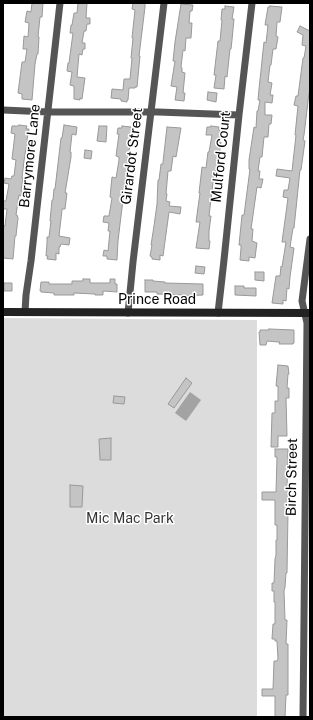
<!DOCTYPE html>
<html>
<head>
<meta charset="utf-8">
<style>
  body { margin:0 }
  #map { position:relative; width:313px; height:720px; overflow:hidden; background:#fff; font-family:"Public Sans",sans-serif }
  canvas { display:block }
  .frame { position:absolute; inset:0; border:4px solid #000; pointer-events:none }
</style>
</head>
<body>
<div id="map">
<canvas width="313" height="720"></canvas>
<div class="frame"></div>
</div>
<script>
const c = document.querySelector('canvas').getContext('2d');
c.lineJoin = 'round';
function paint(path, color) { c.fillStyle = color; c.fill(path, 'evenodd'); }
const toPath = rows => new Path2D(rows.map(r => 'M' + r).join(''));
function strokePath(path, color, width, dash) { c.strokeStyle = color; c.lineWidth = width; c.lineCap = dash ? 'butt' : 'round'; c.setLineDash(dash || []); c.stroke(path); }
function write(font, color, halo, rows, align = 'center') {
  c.font = font + ' "Public Sans",sans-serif'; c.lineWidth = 3; c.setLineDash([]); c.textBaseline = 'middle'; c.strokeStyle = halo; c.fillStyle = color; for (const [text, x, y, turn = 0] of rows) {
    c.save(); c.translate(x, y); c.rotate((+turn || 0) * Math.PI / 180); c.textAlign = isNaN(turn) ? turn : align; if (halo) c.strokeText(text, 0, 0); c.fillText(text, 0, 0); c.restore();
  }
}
paint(toPath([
  [3,318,257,320,257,717,3,717]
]), '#dcdcdc');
paint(toPath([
  [190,392,201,400,186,421,175,413]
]), '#a3a3a3');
const building = toPath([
  [32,3,43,3,42,17,40,17,38,37,39,37,38,54,37,54,35,64,32,100,22,99,22,94,18,93,22,62,25,62,27,49,23,49,24,36,28,37,29,23,25,22,27,11,31,12,32,3],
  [78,3,87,3,86,18,90,18,90,24,87,24,86,31,84,31,82,43,85,43,85,49,83,49,82,55,79,54,77,77,85,78,82,99,80,98,80,100,74,99,74,86,70,85,72,72,67,71,68,63,69,63,73,33,70,33,71,25,72,25,74,13,77,13,78,3],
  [133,3,145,3,145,7,139,56,140,56,137,87,135,87,135,88,129,88,128,100,127,100,127,102,121,101,121,99,111,98,112,89,123,90,124,79,130,79,132,58,131,58,133,38,132,38,135,10,132,9,133,3],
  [181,4,193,5,192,11,190,11,189,23,192,23,191,38,186,38,185,51,183,50,181,67,182,68,182,72,185,73,183,93,185,93,184,101,175,100,177,87,171,86,175,61,173,61,175,42,181,4],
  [225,6,234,7,232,19,234,19,232,40,231,49,230,49,227,77,225,76,224,89,214,88,216,75,214,75,218,41,220,41,222,20,221,20,222,9,225,9,225,6],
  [270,6,282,7,280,22,277,22,276,36,278,37,276,49,273,49,271,65,270,65,268,82,272,83,270,95,273,95,272,103,265,102,265,115,272,115,271,124,269,124,268,137,264,137,262,157,260,157,258,171,260,171,259,179,263,179,261,188,257,187,251,229,253,229,252,241,257,243,256,250,255,258,249,257,249,261,240,260,241,248,241,245,239,245,242,215,244,215,250,169,249,169,249,160,254,127,256,128,257,111,258,111,260,100,258,100,259,89,262,61,262,60,264,42,266,43,268,25,265,25,268,7,270,7,270,6],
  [300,26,310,31,310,93,309,93,304,135,303,140,305,141,301,170,300,170,294,228,293,228,290,247,294,248,290,277,289,289,287,288,286,301,283,300,283,304,272,303,276,276,280,276,281,266,282,267,286,242,282,242,288,198,283,197,284,190,288,190,290,178,276,176,277,169,292,171,296,135,295,135,298,106,294,105,296,96,298,96,303,58,304,58,306,46,302,45,303,35,297,32,300,26],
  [208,92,217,93,216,102,207,100,208,92],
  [19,125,27,126,26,129,29,129,27,140,28,141,27,148,26,148,24,161,22,178,23,178,21,191,22,191,21,196,19,195,16,215,17,215,18,218,16,236,15,236,13,259,3,258,3,226,5,226,7,209,3,209,3,201,6,201,9,184,4,183,5,178,11,179,12,176,14,176,16,160,12,159,15,134,11,133,12,126,18,126,19,125],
  [64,125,77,127,76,135,72,134,70,152,71,152,71,157,65,193,67,193,65,209,62,209,62,210,59,236,70,238,69,245,61,244,60,247,59,247,59,254,56,253,56,260,47,259,48,256,46,256,47,243,47,237,49,237,51,221,50,221,52,200,53,200,54,189,55,189,61,138,62,138,64,125],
  [99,126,107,126,106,142,97,141,99,126],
  [122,126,131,127,131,128,132,128,121,216,118,241,117,260,107,259,107,256,103,256,104,250,108,251,110,231,108,231,109,223,103,222,104,216,109,216,112,198,110,197,112,177,116,178,119,160,119,157,116,156,119,134,117,134,118,128,122,128,122,126],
  [211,126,219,127,219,130,220,130,219,142,221,142,217,170,216,170,215,174,214,174,209,216,211,216,209,231,209,241,210,241,209,249,196,248,200,222,196,222,200,193,199,193,202,167,206,168,208,152,209,152,212,135,206,135,207,127,211,127,211,126],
  [167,127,181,128,176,157,173,156,171,171,168,171,166,194,167,194,166,201,170,202,169,206,181,207,180,214,169,212,163,256,160,255,160,260,152,259,152,257,150,256,152,245,151,245,154,226,157,204,158,180,159,180,161,164,163,164,163,162,167,127],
  [85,150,92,151,91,159,84,158,85,150],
  [196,266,205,267,204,274,195,273,196,266],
  [255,272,264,272,264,281,255,280,255,272],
  [83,279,90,279,90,283,110,283,110,279,115,279,115,284,117,284,117,292,103,291,103,295,95,295,95,294,74,293,74,295,54,295,54,293,41,292,41,291,40,291,41,282,49,282,49,284,72,284,72,281,83,281,83,279],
  [145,280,153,280,153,281,165,282,165,283,203,284,203,295,183,296,183,295,157,294,157,292,145,292,145,280],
  [4,283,12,283,12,291,4,291,4,283],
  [235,286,244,286,244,288,256,288,256,296,235,295,235,286],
  [269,329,294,330,294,343,293,343,293,344,279,344,280,342,278,342,267,341,266,345,260,345,259,332,260,332,260,330,269,330,269,329],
  [278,365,288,366,289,374,288,374,287,388,289,388,289,398,286,398,287,436,278,436,278,447,271,447,272,413,275,413,275,401,278,401,278,386,276,386,278,365],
  [186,378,192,383,174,408,168,404,186,378],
  [114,396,125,397,124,404,113,403,114,396],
  [111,438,111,460,100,460,99,439,111,438],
  [275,449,288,449,287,490,288,490,288,502,290,502,290,507,289,507,289,511,288,511,287,573,286,573,285,587,284,591,285,620,287,620,286,644,288,644,288,695,286,695,285,717,275,717,275,696,262,696,262,689,273,689,274,661,277,661,278,659,277,641,275,641,275,639,272,639,273,624,275,624,275,602,274,602,274,591,272,591,272,583,274,583,275,559,276,555,276,540,277,540,277,525,275,525,275,500,262,500,262,492,276,492,277,457,275,457,275,449],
  [70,485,83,486,82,507,70,507,70,485]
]);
paint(building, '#c4c4c4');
strokePath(building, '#999', 1);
strokePath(toPath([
  [3,110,48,112,158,112,239,115],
  [25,312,26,295,31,261,60,3],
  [128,313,133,262,164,3],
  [218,313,224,260,239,115,252,3],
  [303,717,307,323,302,301,310,239]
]), '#555', 7);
strokePath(toPath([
  [3,312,310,313]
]), '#222', 8);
write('14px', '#000', '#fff', [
  ["Barrymore Lane",30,156,-84],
  ["Girardot Street",132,156,-83],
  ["Mulford Court",221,157,-84],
  ["Prince Road",157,300],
  ["Birch Street",292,477,-89]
]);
write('14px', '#333', '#fff', [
  ["Mic Mac Park",130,519]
]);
</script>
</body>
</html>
